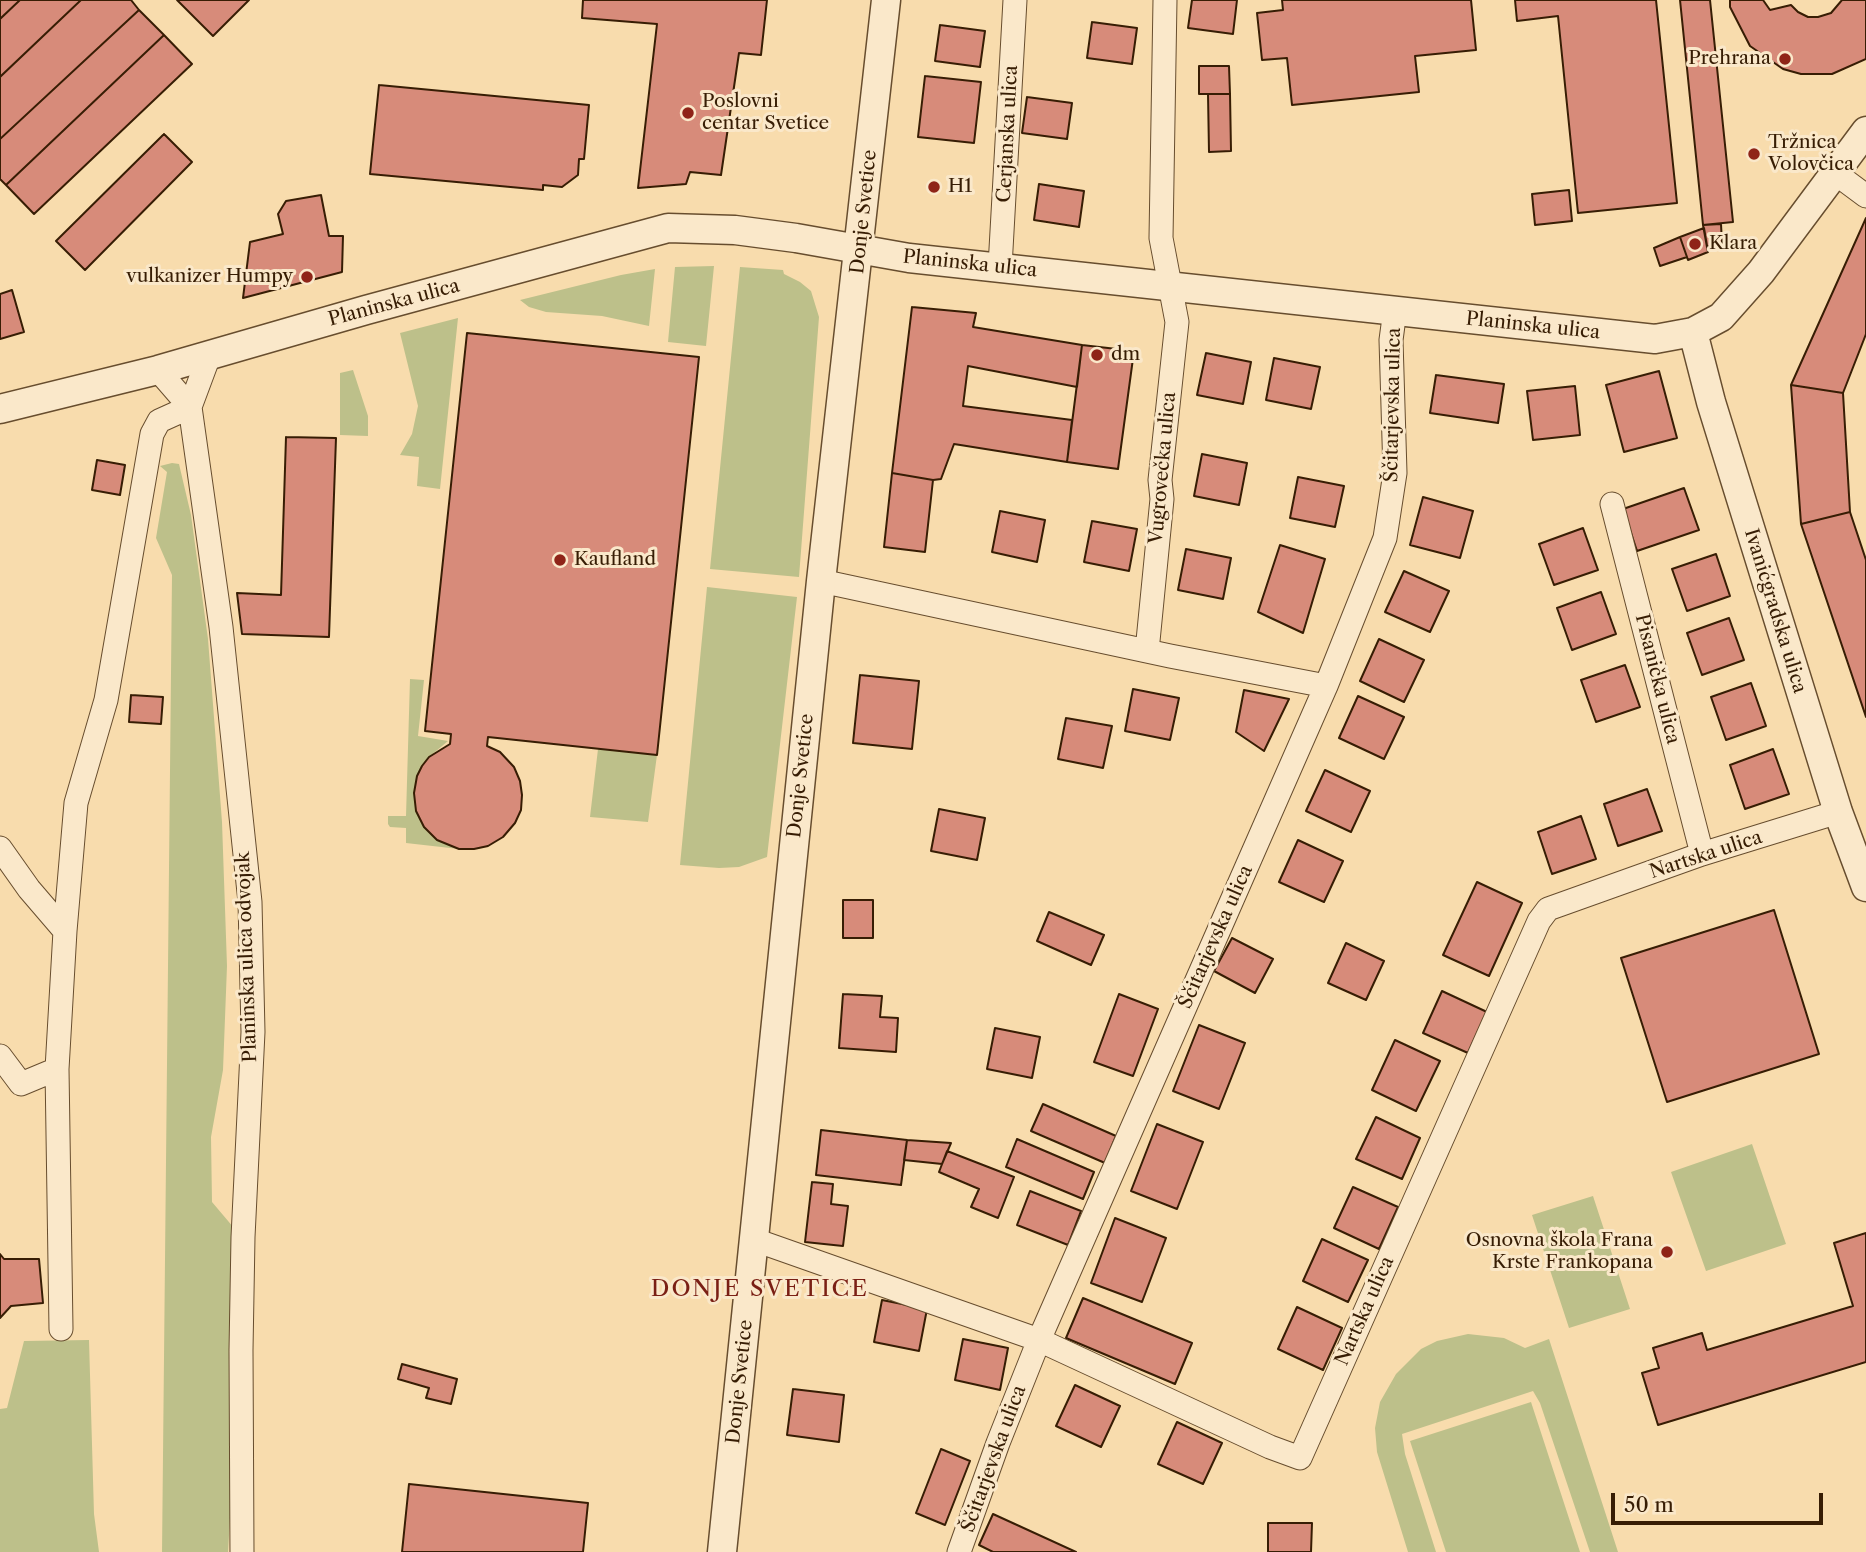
<!DOCTYPE html>
<html>
<head>
<meta charset="utf-8">
<style>
  body { margin:0 }
  #map { position:relative; width:1866px; height:1552px; overflow:hidden; background:#f8dcad; font-family:"Libre Caslon Text",serif }
  canvas { display:block }
  .scale { position:absolute; left:1611px; top:1493px; width:212px; height:32px; box-sizing:border-box; border:4px solid #371d04; border-top:0; padding-left:9px; font-size:21px; line-height:24px; white-space:nowrap; color:#371d04; -webkit-text-stroke:5px #fae8ca; paint-order:stroke }
</style>
</head>
<body>
<div id="map">
<canvas width="1866" height="1552"></canvas>
<div class="scale">50 m</div>
</div>
<script>
const c = document.querySelector('canvas').getContext('2d');
c.lineJoin = 'round';
function paint(path, color) { c.fillStyle = color; c.fill(path, 'evenodd'); }
const toPath = rows => new Path2D(rows.map(r => 'M' + r).join(''));
function strokePath(path, color, width, dash) { c.strokeStyle = color; c.lineWidth = width; c.lineCap = dash ? 'butt' : 'round'; c.setLineDash(dash || []); c.stroke(path); }
function write(font, color, halo, rows, align = 'center') {
  c.font = font + ' "Libre Caslon Text",serif'; c.lineWidth = 6; c.setLineDash([]); c.textBaseline = 'middle'; c.strokeStyle = halo; c.fillStyle = color; for (const [text, x, y, turn = 0] of rows) {
    c.save(); c.translate(x, y); c.rotate((+turn || 0) * Math.PI / 180); c.textAlign = isNaN(turn) ? turn : align; if (halo) c.strokeText(text, 0, 0); c.fillText(text, 0, 0); c.restore();
  }
}
paint(toPath([
  [714,266,706,346,668,342,675,267],
  [740,267,783,270,784,274,800,282,811,291,819,317,799,577,710,569],
  [655,269,649,326,602,316,546,312,529,307,520,300,621,275],
  [458,318,440,489,417,486,419,457,400,455,412,434,418,406,400,333],
  [353,370,368,416,368,436,340,435,340,373],
  [172,463,179,464,191,515,208,639,222,822,227,966,223,1070,211,1137,212,1202,234,1228,230,1299,232,1485,228,1552,162,1552,172,575,156,538,167,472,160,466],
  [707,587,797,597,767,857,739,867,719,868,680,865],
  [410,679,424,680,418,736,448,741,429,757,417,776,414,793,416,811,437,840,459,849,406,843,406,828,390,827,388,824,388,816,406,816],
  [598,749,657,755,648,822,590,817],
  [1752,1144,1786,1244,1706,1271,1671,1172],
  [1593,1196,1630,1309,1569,1328,1532,1215],
  [1468,1334,1504,1338,1525,1348,1549,1339,1618,1552,1590,1552,1540,1403,1533,1391,1402,1434,1405,1454,1436,1552,1408,1552,1377,1452,1375,1428,1380,1402,1396,1374,1421,1349,1437,1341],
  [89,1340,94,1514,99,1552,0,1552,0,1409,7,1408,24,1341],
  [1531,1402,1580,1552,1446,1552,1410,1441]
]), '#bdc08a');
const building = toPath([
  [0,0,20,0,0,19,0,0],
  [20,0,81,0,0,77,0,19,20,0],
  [81,0,131,0,139,10,0,139,0,77,81,0],
  [177,0,249,0,213,36,177,0],
  [583,0,767,0,761,55,739,53,721,175,690,172,686,184,638,188,657,24,582,18,583,0],
  [1192,0,1237,0,1233,34,1188,28,1192,0],
  [1282,0,1471,0,1476,50,1415,56,1419,92,1292,105,1287,58,1262,60,1257,13,1283,10,1282,0],
  [1515,0,1656,0,1677,203,1578,213,1558,16,1517,21,1515,0],
  [1680,0,1710,0,1733,222,1703,225,1680,0],
  [1730,0,1763,0,1770,10,1791,5,1798,12,1808,17,1818,17,1831,13,1842,0,1866,0,1866,59,1832,74,1801,74,1783,69,1750,46,1730,7,1730,0],
  [139,10,164,35,6,185,0,179,0,139,139,10],
  [1092,22,1137,28,1132,64,1087,58,1092,22],
  [940,25,985,31,980,67,935,61,940,25],
  [164,35,192,64,34,214,6,185,164,35],
  [1199,66,1229,66,1230,94,1199,94,1199,66],
  [925,76,981,82,974,143,918,137,925,76],
  [379,85,589,105,584,159,579,159,578,175,562,187,543,185,543,190,370,174,379,85],
  [1208,94,1230,94,1231,151,1209,152,1208,94],
  [1027,97,1072,103,1067,139,1022,133,1027,97],
  [164,134,192,162,85,270,56,241,164,134],
  [1039,184,1084,191,1079,227,1034,220,1039,184],
  [1569,190,1572,221,1535,225,1532,194,1569,190],
  [321,195,329,236,343,236,342,272,243,298,250,242,283,234,278,214,286,201,321,195],
  [1866,218,1866,334,1843,393,1791,385,1866,218],
  [1721,224,1722,243,1707,247,1703,225,1721,224],
  [1704,228,1708,252,1688,260,1680,237,1704,228],
  [1680,237,1687,257,1660,266,1654,248,1680,237],
  [12,290,24,332,0,339,0,294,12,290],
  [912,307,976,313,973,327,1082,345,1077,387,968,366,963,406,1072,420,1067,462,954,444,941,479,933,480,892,473,912,307],
  [467,333,699,357,657,755,488,737,487,746,500,752,514,767,520,781,522,795,521,810,515,823,503,837,488,846,474,849,459,849,437,840,424,827,416,811,414,793,417,776,422,766,429,757,450,744,451,734,425,731,467,333],
  [1082,345,1134,351,1118,469,1067,462,1082,345],
  [1206,353,1251,362,1243,404,1197,395,1206,353],
  [1274,358,1320,367,1311,409,1266,400,1274,358],
  [1659,371,1677,438,1624,452,1606,385,1659,371],
  [1436,375,1504,384,1498,423,1430,413,1436,375],
  [1791,385,1843,393,1850,512,1801,524,1791,385],
  [1575,386,1580,435,1533,440,1527,391,1575,386],
  [286,437,336,438,329,637,242,634,237,593,281,595,286,437],
  [1202,454,1247,463,1239,505,1194,496,1202,454],
  [97,460,125,465,120,495,92,490,97,460],
  [892,473,933,480,925,552,884,547,892,473],
  [1298,477,1344,486,1335,527,1290,518,1298,477],
  [1684,488,1699,530,1637,551,1623,509,1684,488],
  [1423,497,1473,511,1460,558,1410,545,1423,497],
  [1000,511,1045,520,1037,562,992,552,1000,511],
  [1850,512,1866,560,1866,717,1801,524,1850,512],
  [1092,521,1137,529,1129,571,1084,562,1092,521],
  [1583,528,1598,570,1554,585,1539,544,1583,528],
  [1280,545,1325,559,1303,633,1258,612,1280,545],
  [1186,549,1231,558,1223,599,1178,590,1186,549],
  [1716,554,1730,596,1687,611,1672,569,1716,554],
  [1404,571,1449,591,1430,632,1385,612,1404,571],
  [1601,592,1616,634,1572,650,1557,608,1601,592],
  [1729,618,1744,660,1702,675,1687,633,1729,618],
  [1379,639,1424,660,1404,702,1360,681,1379,639],
  [1625,665,1640,707,1596,722,1581,680,1625,665],
  [860,675,919,681,912,749,853,743,860,675],
  [1751,683,1766,726,1726,740,1711,697,1751,683],
  [1133,689,1179,698,1170,740,1125,731,1133,689],
  [1244,690,1289,699,1264,751,1236,732,1244,690],
  [131,695,163,697,161,724,129,722,131,695],
  [1358,696,1404,717,1384,759,1339,738,1358,696],
  [1066,718,1112,726,1103,768,1058,759,1066,718],
  [1773,749,1789,794,1745,809,1730,765,1773,749],
  [1325,770,1370,791,1351,832,1306,811,1325,770],
  [1647,789,1662,831,1618,846,1604,804,1647,789],
  [939,809,985,818,977,860,931,851,939,809],
  [1581,816,1596,859,1552,874,1538,832,1581,816],
  [1298,840,1343,861,1324,902,1279,882,1298,840],
  [1477,882,1522,903,1489,976,1443,955,1477,882],
  [843,900,873,900,873,938,843,938,843,900],
  [1774,910,1819,1054,1667,1102,1621,958,1774,910],
  [1049,912,1104,935,1091,965,1037,941,1049,912],
  [1232,938,1273,959,1255,993,1214,971,1232,938],
  [1346,943,1384,961,1366,1000,1328,983,1346,943],
  [1442,991,1487,1012,1468,1053,1423,1033,1442,991],
  [843,994,882,996,880,1017,898,1018,896,1052,839,1048,843,994],
  [1119,994,1158,1009,1133,1076,1094,1062,1119,994],
  [1199,1025,1245,1043,1219,1109,1173,1091,1199,1025],
  [995,1028,1040,1037,1032,1078,987,1069,995,1028],
  [1395,1040,1440,1061,1416,1111,1372,1090,1395,1040],
  [1043,1104,1116,1136,1105,1163,1031,1131,1043,1104],
  [1376,1117,1420,1138,1402,1179,1356,1159,1376,1117],
  [1157,1124,1203,1142,1177,1209,1131,1191,1157,1124],
  [821,1130,907,1140,901,1185,816,1175,821,1130],
  [1017,1139,1094,1172,1083,1199,1006,1167,1017,1139],
  [907,1140,951,1143,942,1164,904,1160,907,1140],
  [947,1151,1014,1177,998,1218,971,1207,979,1189,939,1172,947,1151],
  [812,1182,833,1184,831,1204,848,1206,843,1246,805,1242,812,1182],
  [1353,1187,1398,1207,1379,1249,1334,1228,1353,1187],
  [1030,1191,1081,1211,1068,1245,1017,1225,1030,1191],
  [1115,1218,1166,1238,1142,1302,1091,1283,1115,1218],
  [1866,1233,1866,1362,1658,1425,1642,1373,1659,1368,1653,1348,1702,1333,1707,1350,1853,1306,1834,1243,1866,1233],
  [1322,1239,1368,1260,1348,1302,1303,1281,1322,1239],
  [0,1254,4,1259,39,1259,43,1303,11,1306,0,1318,0,1254],
  [1083,1298,1192,1343,1175,1384,1066,1338,1083,1298],
  [882,1300,927,1309,919,1351,874,1342,882,1300],
  [1297,1307,1342,1328,1323,1370,1278,1349,1297,1307],
  [963,1339,1008,1348,1000,1390,955,1380,963,1339],
  [402,1364,457,1379,451,1404,426,1398,429,1388,398,1379,402,1364],
  [1075,1385,1120,1406,1101,1447,1056,1426,1075,1385],
  [793,1389,844,1395,839,1442,787,1435,793,1389],
  [1177,1422,1222,1443,1203,1484,1158,1464,1177,1422],
  [941,1449,970,1461,945,1525,916,1513,941,1449],
  [409,1484,588,1503,583,1552,402,1552,409,1484],
  [993,1514,1076,1552,993,1552,979,1545,993,1514],
  [1268,1523,1312,1523,1311,1552,1268,1552,1268,1523]
]);
paint(building, '#d78b7a');
strokePath(building, '#371d04', 2);
const minor = toPath([
  [1835,173,1866,196],
  [1000,267,1015,0],
  [158,370,190,407,209,356],
  [1612,504,1702,854],
  [821,581,1170,656,1326,686],
  [1147,651,1162,499,1160,480,1177,322,1161,238,1165,0],
  [0,848,29,889,65,931],
  [0,1056,21,1084,57,1069],
  [755,1240,1039,1340,1270,1447,1300,1458,1539,921,1548,909,1702,854,1838,812],
  [61,1329,57,1069,65,931,76,803,106,700,152,434,159,421,190,407,221,627,250,902,253,1032,243,1237,241,1350,242,1552],
  [959,1552,998,1443,1039,1340,1326,686,1385,538,1395,473,1391,340,1395,310]
]);
const tertiary = toPath([
  [1693,332,1711,402,1838,812,1866,887],
  [0,409,158,370,366,310,668,228,735,230,796,238,909,258,1655,339,1693,332,1721,317,1761,272,1866,131],
  [722,1552,821,581,886,0]
]);
strokePath(minor, '#674d2e', 25);
strokePath(tertiary, '#674d2e', 31);
strokePath(minor, '#fae8ca', 23);
strokePath(tertiary, '#fae8ca', 28);
for (const [x, y, r, color] of [
  [1785,59,7,"#8f2418"],
  [688,113,7,"#8f2418"],
  [1754,154,7,"#8f2418"],
  [934,187,7,"#8f2418"],
  [1695,244,7,"#8f2418"],
  [307,277,7,"#8f2418"],
  [1097,355,7,"#8f2418"],
  [560,560,7,"#8f2418"],
  [1667,1252,7,"#8f2418"]
]) { const dot = new Path2D(); dot.arc(x, y, r, 0, 2 * Math.PI); c.fillStyle = color; c.fill(dot); strokePath(dot, '#fae8ca', 2.5); }
write('19px', '#371d04', '#fae8ca', [
  ["Prehrana",1771,59,"right"],
  ["Poslovni",702,102],
  ["centar Svetice",702,124],
  ["Tržnica",1768,143],
  ["Volovčica",1768,165],
  ["H1",948,187],
  ["Klara",1709,244],
  ["vulkanizer Humpy",293,277,"right"],
  ["dm",1111,355],
  ["Kaufland",574,560],
  ["Osnovna škola Frana",1653,1241,"right"],
  ["Krste Frankopana",1653,1263,"right"]
], 'left');
write('19px', '#371d04', '#fae8ca', [
  ["Cerjanska ulica",1008,134,-87],
  ["Donje Svetice",864,212,-84],
  ["Planinska ulica",970,264,6],
  ["Planinska ulica",394,303,-15],
  ["Planinska ulica",1533,326,6],
  ["Ščitarjevska ulica",1393,405,-89],
  ["Vugrovečka ulica",1163,468,-85],
  ["Ivanićgradska ulica",1775,611,73],
  ["Pisanička ulica",1657,679,76],
  ["Donje Svetice",801,776,-84],
  ["Nartska ulica",1706,855,-18],
  ["Ščitarjevska ulica",1216,937,-66],
  ["Planinska ulica odvojak",247,957,-92],
  ["Nartska ulica",1365,1311,-66],
  ["Donje Svetice",740,1382,-84],
  ["Ščitarjevska ulica",994,1459,-70]
]);
c.letterSpacing = '2px';
write('23px', '#7a1f14', '#fae8ca', [
  ["DONJE SVETICE",760,1289]
]);
c.letterSpacing = '0px';
</script>
</body>
</html>
